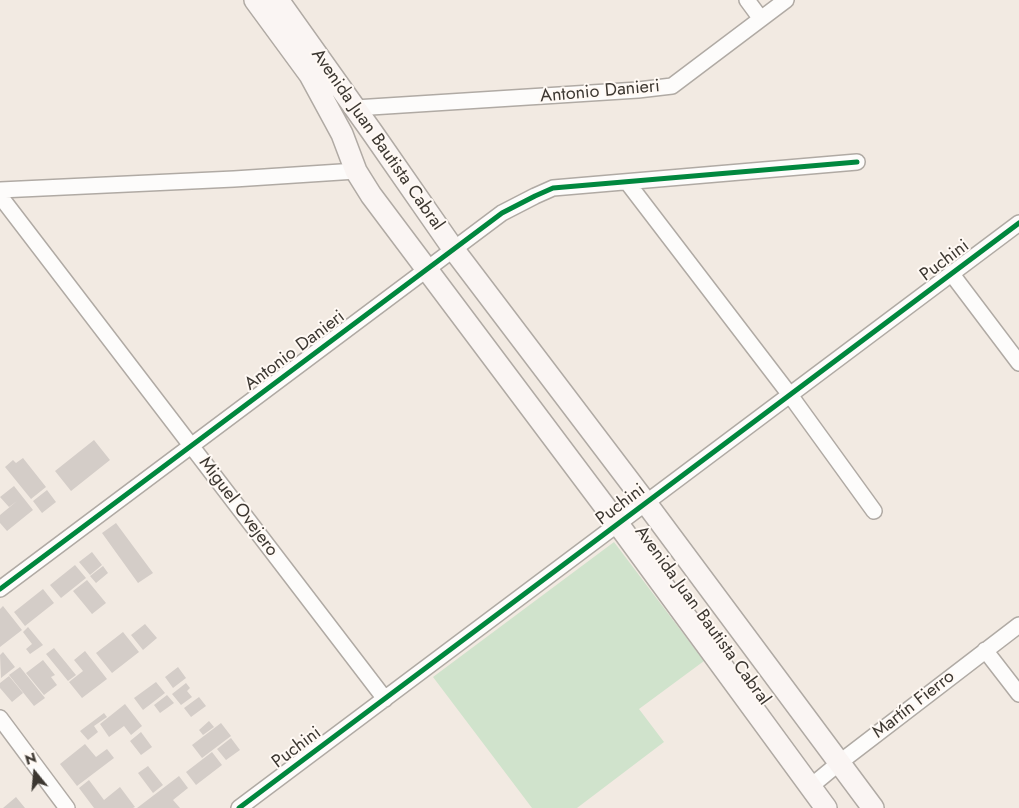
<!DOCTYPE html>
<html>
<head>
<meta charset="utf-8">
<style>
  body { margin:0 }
  #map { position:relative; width:1019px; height:808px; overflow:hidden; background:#f2eae2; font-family:Jost,sans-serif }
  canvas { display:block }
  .north { position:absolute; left:10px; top:748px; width:50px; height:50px; -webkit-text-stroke:4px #fff9f4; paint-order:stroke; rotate:343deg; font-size:14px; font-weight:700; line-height:20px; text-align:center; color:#3c3731 }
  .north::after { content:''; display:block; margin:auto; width:18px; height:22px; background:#3c3731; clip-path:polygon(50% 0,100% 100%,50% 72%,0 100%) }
</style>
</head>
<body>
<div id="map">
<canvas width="1019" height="808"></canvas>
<div class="north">N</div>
</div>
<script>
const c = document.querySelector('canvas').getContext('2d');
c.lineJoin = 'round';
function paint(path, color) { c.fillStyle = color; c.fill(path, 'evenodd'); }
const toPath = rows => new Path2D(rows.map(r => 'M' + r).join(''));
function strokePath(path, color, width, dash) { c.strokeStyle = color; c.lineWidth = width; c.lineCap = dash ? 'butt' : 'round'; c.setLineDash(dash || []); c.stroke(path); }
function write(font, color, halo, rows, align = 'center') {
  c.font = font + ' Jost,sans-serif'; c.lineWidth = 4; c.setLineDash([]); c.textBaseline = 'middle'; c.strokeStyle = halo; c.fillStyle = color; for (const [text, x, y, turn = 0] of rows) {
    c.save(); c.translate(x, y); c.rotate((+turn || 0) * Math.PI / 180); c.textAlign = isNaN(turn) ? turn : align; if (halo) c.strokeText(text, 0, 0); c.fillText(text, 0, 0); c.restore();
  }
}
paint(toPath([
  [614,542,704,661,639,709,664,742,577,808,532,808,433,677]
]), '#d0e3cc');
paint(toPath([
  [94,440,110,460,71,491,55,471],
  [23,458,46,487,31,499,5,467,13,460,16,463],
  [14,486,33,510,7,531,0,523,0,515,17,501,9,507,0,497],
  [47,490,56,502,42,513,33,501],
  [116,523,153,573,138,583,102,533],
  [92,552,102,565,90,575,79,562],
  [75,565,86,578,61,598,50,585],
  [103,566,108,573,96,583,90,576],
  [87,580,106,603,92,614,73,591],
  [43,589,54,603,25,626,14,612],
  [3,606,22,630,0,647,0,609],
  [145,624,157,638,143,650,131,635],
  [28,627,43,645,30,654,26,649,32,644,23,632],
  [123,632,139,652,112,673,96,653],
  [54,648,76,675,68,681,46,654],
  [85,651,107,679,82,698,69,682,83,671,74,660],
  [3,652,15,667,1,678,0,655],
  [43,660,55,675,51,677,57,685,44,695,26,673],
  [20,667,45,698,34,706,9,675],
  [178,667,186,678,173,688,165,677],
  [9,676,23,693,12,702,0,688,0,683],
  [156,682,165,693,143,710,134,698],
  [186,683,190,688,187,691,192,697,181,705,172,694],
  [167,695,174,703,160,713,154,705],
  [199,697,206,706,191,717,184,708],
  [125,704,142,726,131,735,124,726,109,737,100,724],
  [104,713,107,717,94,726,98,732,88,740,80,731],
  [209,721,214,727,203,735,199,730],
  [221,723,231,736,202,758,192,745],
  [141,732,152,747,141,755,130,741],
  [231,738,240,750,226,760,217,749],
  [85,744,96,757,107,749,114,758,77,786,60,764],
  [212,752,222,765,196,785,186,772],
  [148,766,163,785,153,793,138,773],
  [179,776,188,788,173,800,180,808,137,808],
  [89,780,104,800,120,787,135,807,133,808,94,808,79,788],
  [16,797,25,808,3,808]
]), '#d4cdc8');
const street = toPath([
  [747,0,761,19],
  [355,108,638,90,672,86,786,0],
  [627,182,790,395,874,511],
  [0,190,234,179,356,171],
  [0,196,385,699],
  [951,273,1019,363],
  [0,589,502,213,535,196,553,188,857,162],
  [985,650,1019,694],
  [0,718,67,808],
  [810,787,839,763,1019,625],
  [239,808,1019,223]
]);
const secondary = toPath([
  [255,0,310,75,342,134,356,171,371,195,618,524,826,808],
  [278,0,372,132,454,250,646,503,873,808]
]);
strokePath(street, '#b0aaa4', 18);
strokePath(secondary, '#b0aaa4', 24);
strokePath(street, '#fdfcfb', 15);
strokePath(secondary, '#faf5f3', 21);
strokePath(toPath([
  [0,589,502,213,535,196,553,188,857,162],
  [239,808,1019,223]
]), '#00873e', 5);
write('18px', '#3c3731', '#fff9f4', [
  ["Antonio Danieri",600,92,-5],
  ["Avenida Juan Bautista Cabral",377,140,55],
  ["Puchini",945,261,-37],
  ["Antonio Danieri",295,351,-37],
  ["Puchini",621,505,-37],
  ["Miguel Ovejero",238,507,53],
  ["Avenida Juan Bautista Cabral",702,616,54],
  ["Martín Fierro",914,705,-38],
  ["Puchini",297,748,-37]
]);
</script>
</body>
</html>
